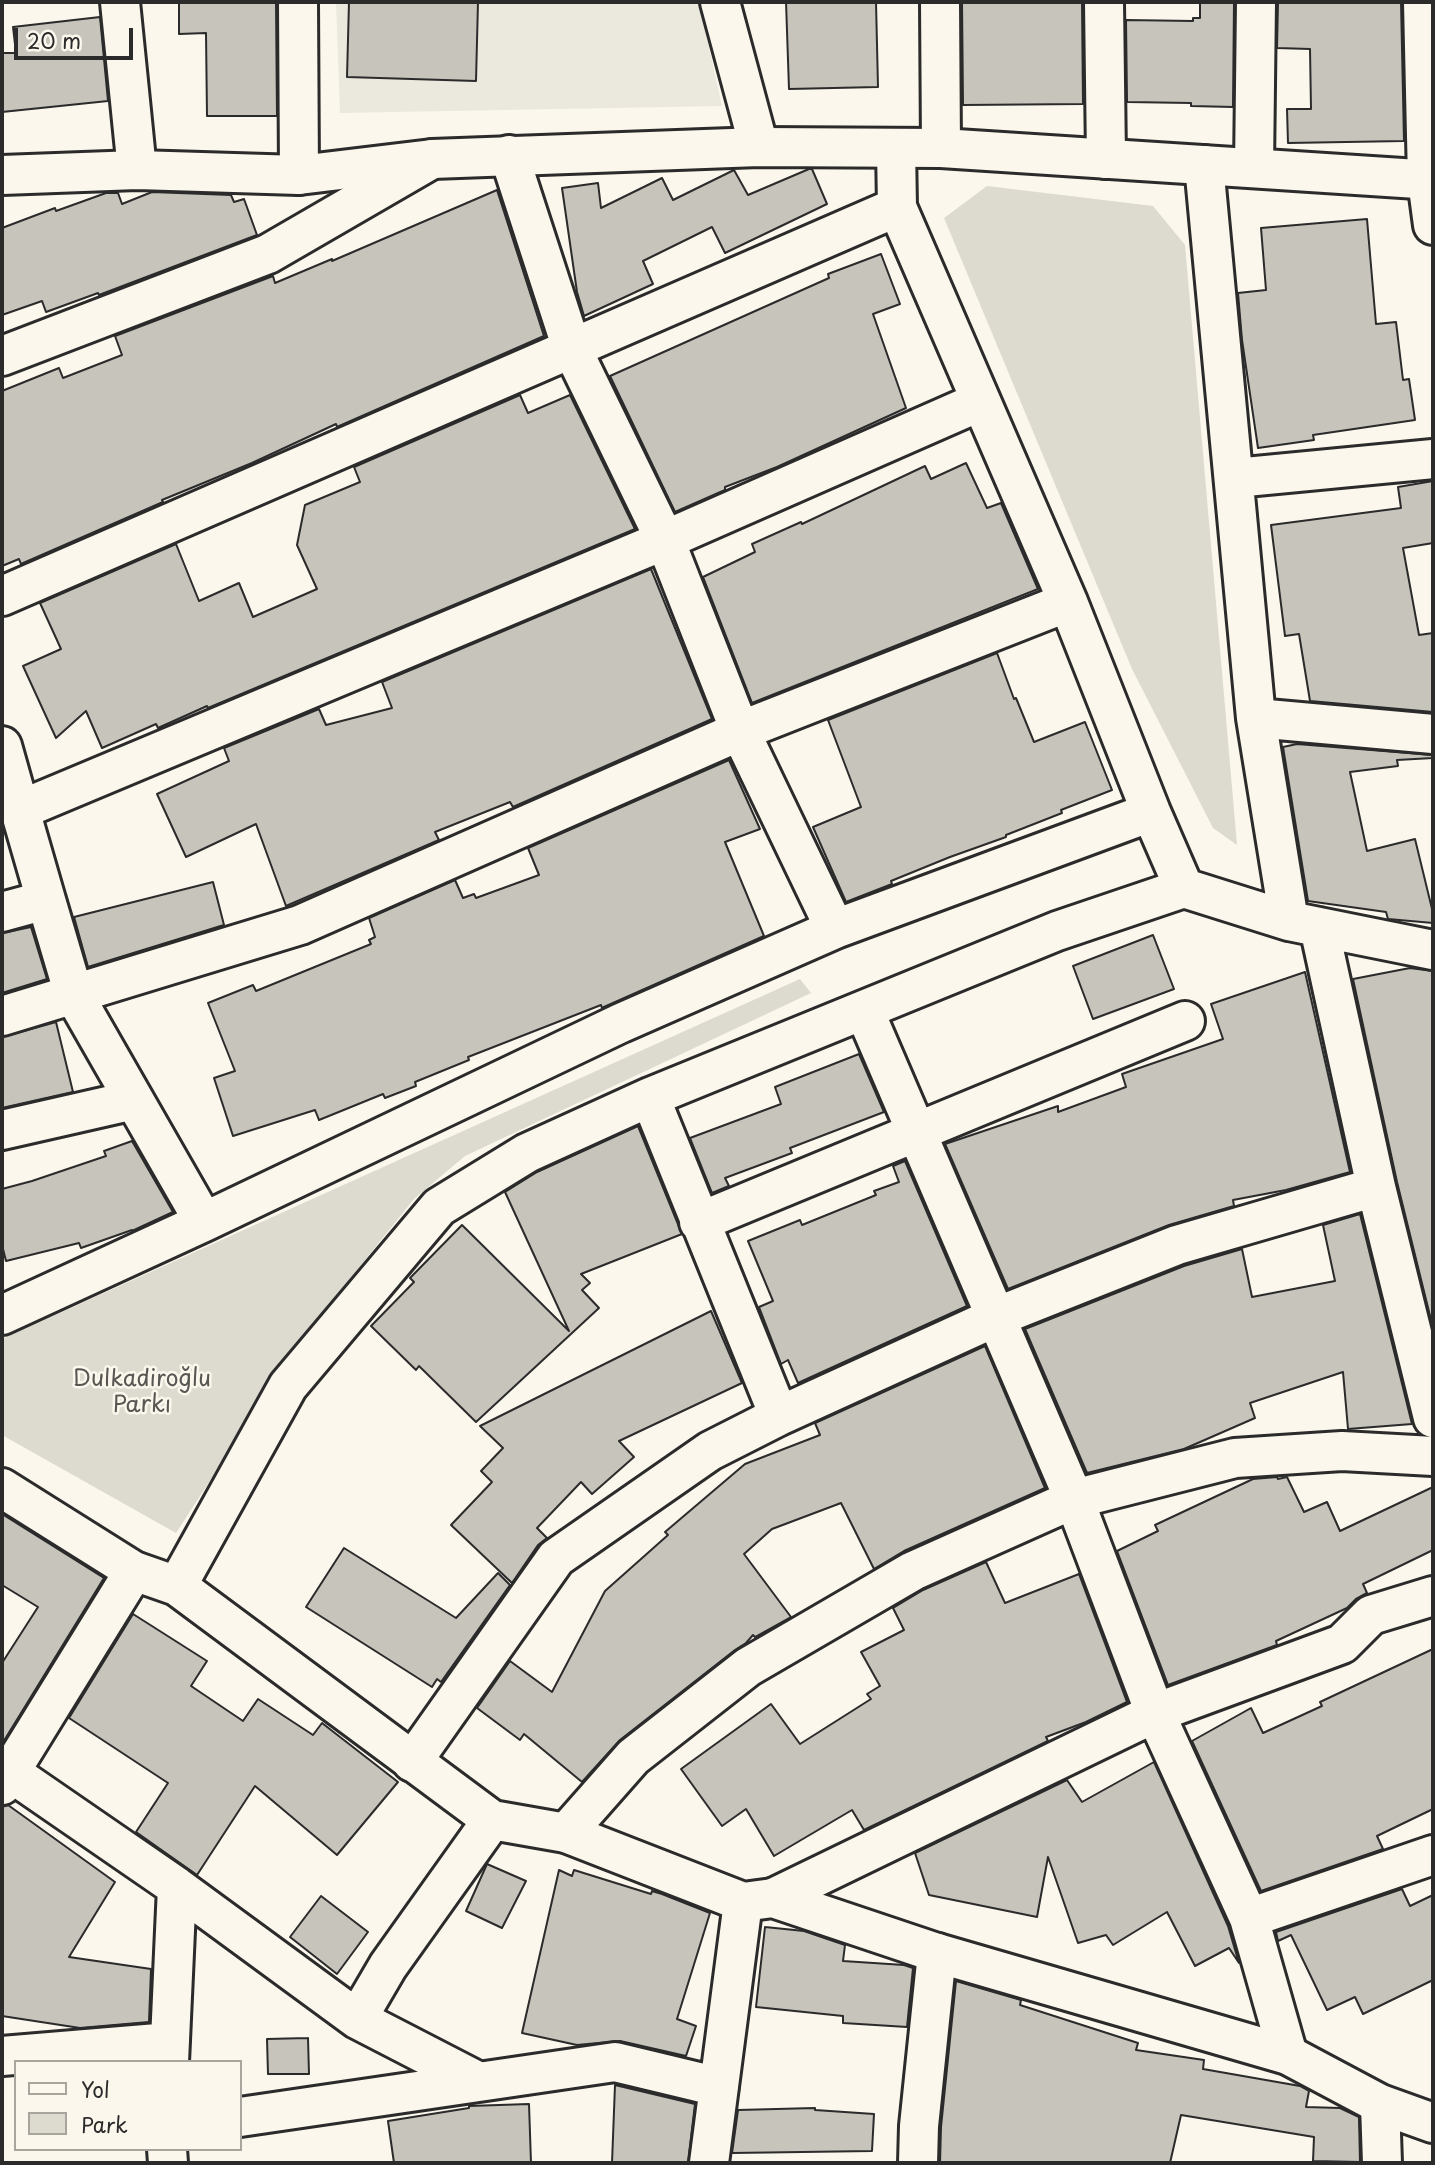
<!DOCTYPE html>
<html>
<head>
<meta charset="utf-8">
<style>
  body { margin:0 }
  #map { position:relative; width:1435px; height:2165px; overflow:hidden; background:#fbf7ec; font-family:"Playpen Sans",sans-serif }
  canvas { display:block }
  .frame { position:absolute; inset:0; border:4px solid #2b2b2b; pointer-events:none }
  .legend { position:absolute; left:14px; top:2060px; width:228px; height:91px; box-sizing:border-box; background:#fbf7ec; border:2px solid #a8a59f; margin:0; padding:9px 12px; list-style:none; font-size:21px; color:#2b2b2b }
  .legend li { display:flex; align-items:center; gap:14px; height:35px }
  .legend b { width:35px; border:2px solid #a8a59f }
  .scale { position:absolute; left:14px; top:28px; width:119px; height:32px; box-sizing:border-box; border:4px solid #2b2b2b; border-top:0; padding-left:9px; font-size:21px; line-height:24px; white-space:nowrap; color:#2b2b2b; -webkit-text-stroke:5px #fbf7ec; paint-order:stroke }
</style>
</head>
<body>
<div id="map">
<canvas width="1435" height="2165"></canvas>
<div class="frame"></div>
<ul class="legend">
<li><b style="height:9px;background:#fbf7ec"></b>Yol</li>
<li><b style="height:19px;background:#dddad0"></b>Park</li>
</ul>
<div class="scale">20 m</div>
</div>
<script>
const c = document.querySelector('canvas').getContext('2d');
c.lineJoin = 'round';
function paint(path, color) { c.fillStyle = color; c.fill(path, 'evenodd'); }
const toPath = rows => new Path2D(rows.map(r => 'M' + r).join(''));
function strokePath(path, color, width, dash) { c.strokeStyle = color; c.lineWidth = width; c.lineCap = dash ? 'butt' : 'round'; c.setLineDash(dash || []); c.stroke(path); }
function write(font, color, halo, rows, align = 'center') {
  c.font = font + ' "Playpen Sans",sans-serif'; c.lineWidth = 5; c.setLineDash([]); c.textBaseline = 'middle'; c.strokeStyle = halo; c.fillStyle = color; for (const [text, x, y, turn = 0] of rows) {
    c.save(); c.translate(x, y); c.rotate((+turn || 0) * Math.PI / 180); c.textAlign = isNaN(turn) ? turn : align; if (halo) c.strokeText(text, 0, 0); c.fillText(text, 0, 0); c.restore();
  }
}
paint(toPath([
  [336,2,699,2,722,106,340,113]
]), '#ebe8de');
paint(toPath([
  [987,186,1153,206,1185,245,1237,845,1213,828,1132,669,944,218],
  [800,979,811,993,465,1156,414,1199,304,1336,176,1533,2,1435,2,1339]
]), '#dddad0');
const building = toPath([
  [179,2,276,2,277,116,207,116,206,33,179,34,179,2],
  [349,2,478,2,476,81,347,77,349,2],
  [786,2,876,2,878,87,789,89,786,2],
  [962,2,1082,2,1083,104,963,105,962,2],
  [1200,2,1234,2,1233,107,1191,106,1191,103,1127,102,1126,20,1193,21,1193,18,1200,18,1200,2],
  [1278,2,1401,2,1404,141,1288,143,1287,109,1311,109,1310,49,1277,48,1278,2],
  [100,17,108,101,2,112,2,53,16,53,13,27,100,17],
  [809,169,812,169,827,204,725,253,712,227,643,261,653,284,584,316,577,292,562,188,598,183,601,208,662,178,673,200,734,170,748,195,809,169],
  [497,190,544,336,337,427,336,424,252,463,162,500,163,502,21,564,19,559,2,566,2,391,59,368,63,378,122,355,115,336,273,276,275,283,332,259,332,261,497,190],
  [152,192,231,195,234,202,244,199,257,235,99,295,98,293,46,312,42,301,2,315,2,228,55,208,56,211,106,193,118,193,122,204,152,192],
  [1367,219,1376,324,1396,322,1403,380,1409,379,1415,420,1313,435,1314,440,1258,448,1242,340,1238,293,1266,290,1261,228,1367,219],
  [881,254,900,304,873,314,906,408,777,467,725,487,725,490,675,512,610,376,829,278,828,274,881,254],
  [520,395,528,413,570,395,635,529,208,708,207,706,158,728,156,724,102,748,86,711,56,738,23,666,61,649,40,603,176,544,199,601,239,583,253,617,317,589,297,545,305,505,360,482,354,467,520,395],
  [966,463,987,508,1001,503,1038,589,752,703,703,577,755,552,752,544,801,522,802,524,925,466,931,479,966,463],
  [1433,481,1433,543,1403,548,1419,635,1433,633,1433,712,1310,701,1299,634,1285,636,1271,525,1401,508,1398,487,1433,481],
  [651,569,712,719,513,807,510,802,435,832,439,840,286,906,256,824,186,857,157,794,229,761,224,748,319,709,326,725,392,708,382,682,651,569],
  [997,653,1014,699,1016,698,1034,742,1085,722,1112,790,1061,810,1062,813,1006,835,1006,837,950,857,891,881,892,884,846,902,813,827,861,807,828,720,997,653],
  [1297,744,1433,755,1433,758,1397,760,1398,766,1350,772,1367,851,1415,839,1433,913,1433,923,1388,919,1386,912,1308,901,1283,747,1297,744],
  [729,760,760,829,725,842,764,936,604,1007,602,1008,601,1005,468,1057,469,1060,415,1082,416,1086,385,1098,383,1094,319,1120,315,1110,233,1136,214,1078,235,1071,208,1003,253,985,256,991,371,944,369,940,375,937,369,918,455,880,463,898,474,894,476,898,539,875,528,848,729,760],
  [213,882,224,925,88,967,74,917,213,882],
  [31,927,47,979,2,993,2,933,31,927],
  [1153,935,1174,989,1093,1019,1073,966,1153,935],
  [1410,968,1433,971,1433,1328,1397,1182,1353,979,1410,968],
  [1305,972,1350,1172,1286,1190,1233,1200,1234,1206,1169,1225,1008,1289,945,1144,1058,1106,1058,1112,1126,1087,1122,1074,1223,1039,1211,1004,1305,972],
  [56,1022,73,1092,2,1108,2,1037,56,1022],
  [859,1054,884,1112,790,1148,792,1153,725,1178,729,1186,712,1193,690,1138,781,1104,775,1087,859,1054],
  [638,1126,682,1234,581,1274,590,1283,582,1290,599,1308,476,1422,419,1366,416,1370,371,1326,414,1282,410,1278,462,1225,569,1331,505,1192,537,1172,638,1126],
  [132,1141,173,1212,132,1231,132,1230,81,1248,79,1243,6,1261,2,1245,2,1189,32,1181,106,1156,104,1151,132,1141],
  [905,1161,967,1306,798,1383,788,1360,781,1364,759,1307,773,1301,748,1241,800,1220,802,1225,876,1195,874,1191,899,1182,893,1166,905,1161],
  [1360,1214,1412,1424,1348,1429,1343,1372,1250,1403,1255,1418,1184,1449,1087,1473,1025,1329,1184,1266,1242,1249,1252,1297,1335,1281,1323,1225,1360,1214],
  [711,1311,742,1383,619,1441,634,1457,592,1494,581,1482,537,1528,547,1538,538,1545,512,1583,451,1525,492,1482,481,1471,503,1448,480,1426,711,1311],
  [985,1346,1045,1488,904,1551,874,1569,841,1503,772,1529,744,1554,791,1617,755,1637,753,1635,746,1643,735,1650,620,1740,582,1782,524,1734,520,1740,477,1708,510,1661,552,1692,605,1591,668,1535,665,1532,745,1464,820,1435,815,1423,985,1346],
  [1277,1477,1278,1479,1287,1477,1304,1512,1327,1502,1340,1531,1433,1487,1433,1550,1363,1584,1367,1593,1356,1599,1347,1608,1276,1641,1277,1645,1168,1685,1117,1551,1158,1531,1155,1525,1253,1479,1277,1477],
  [2,1514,104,1578,2,1744,2,1663,38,1607,2,1585,2,1514],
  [344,1548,456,1618,498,1573,510,1585,441,1682,437,1679,432,1687,306,1607,344,1548],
  [986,1562,1005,1603,1079,1574,1127,1702,1086,1722,1046,1737,1048,1741,864,1830,852,1810,774,1856,746,1809,722,1826,681,1769,771,1704,800,1744,871,1699,867,1694,880,1686,861,1652,904,1630,893,1608,923,1590,986,1562],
  [133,1614,207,1661,191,1686,243,1721,258,1699,313,1735,322,1723,398,1782,337,1855,255,1786,197,1875,136,1832,168,1783,69,1718,133,1614],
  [1433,1649,1433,1809,1377,1836,1383,1849,1261,1891,1192,1741,1251,1708,1263,1733,1322,1706,1320,1702,1433,1649],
  [1154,1762,1228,1926,1239,1963,1229,1948,1195,1966,1167,1912,1113,1945,1106,1935,1078,1943,1048,1857,1037,1917,929,1895,915,1853,1067,1780,1082,1802,1154,1762],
  [8,1805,115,1882,69,1957,151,1969,149,2022,80,2028,2,2016,2,1807,8,1805],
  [487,1864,526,1881,502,1928,466,1911,487,1864],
  [559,1870,572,1876,574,1870,651,1894,652,1891,662,1894,710,1913,677,2019,696,2026,686,2056,620,2041,577,2045,522,2033,559,1870],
  [1402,1889,1410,1906,1433,1895,1433,1980,1363,2014,1355,1997,1327,2010,1291,1935,1278,1941,1276,1932,1402,1889],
  [321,1896,368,1932,337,1974,290,1937,321,1896],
  [765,1927,804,1931,845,1945,843,1961,904,1965,913,1968,907,2027,843,2023,843,2016,756,2007,765,1927],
  [956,1981,1021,2000,1020,2005,1138,2043,1136,2050,1204,2060,1203,2069,1300,2086,1309,2091,1306,2107,1340,2108,1359,2117,1360,2162,1313,2161,1314,2137,1181,2115,1170,2163,940,2163,941,2127,956,1981],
  [308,2038,309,2074,268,2074,267,2039,308,2038],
  [615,2085,695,2104,688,2163,612,2163,615,2085],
  [529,2104,531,2163,394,2163,388,2121,469,2108,469,2106,529,2104],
  [815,2108,815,2110,874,2114,872,2151,732,2153,738,2110,815,2108]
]);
paint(building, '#c7c4bc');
strokePath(building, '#2b2b2b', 2);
const street = toPath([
  [120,2,137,170],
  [298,2,299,175],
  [720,2,759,147],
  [940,2,941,148],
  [1104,2,1106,159],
  [1423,2,1427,180,1433,225],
  [896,148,897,207,1068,602,1151,812,1184,888,1289,921,1433,950],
  [509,155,572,349,665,540,740,731,835,929],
  [1204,165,1256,718,1289,921],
  [1254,168,1256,2],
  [2,356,268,254,432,159],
  [1235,478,1433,459],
  [2,596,897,207],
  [1256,718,1433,734],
  [2,746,20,810,665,540,981,401],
  [46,900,74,995,204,1222],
  [2,912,46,900,20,810],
  [1319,927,1376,1187,1433,1418],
  [864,1010,1074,1499,1155,1713,1249,1918,1288,2055],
  [2,1016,300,925,740,731,1068,602],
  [650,1097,779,1416],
  [2,1130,134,1100],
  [699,1222,1185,1021],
  [2,1315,204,1222,621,1023,835,929,1151,812],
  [177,1586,288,1386,439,1207,527,1153,650,1097,1057,931,1184,888],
  [412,1762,556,1558,710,1451,779,1416,996,1317,1177,1245,1376,1187],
  [10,1772,177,1887,357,2019,479,2082],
  [2,1785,134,1571],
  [566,1833,633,1757,748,1667,913,1571,1074,1499,1235,1458,1342,1451,1433,1456],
  [773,1898,1155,1713,1342,1644,1371,1615,1433,1596],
  [1249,1918,1433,1855],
  [357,2019,388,1966,492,1820],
  [2,2056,170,2042],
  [169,2062,177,1887],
  [1380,2104,1382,2163],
  [240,2117,615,2062,719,2087],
  [167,2149,168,2163],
  [709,2163,743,1902],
  [918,2163,919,2126,937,1953]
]);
const secondary = toPath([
  [2,175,137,170,299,175,432,159,759,147,941,148,1433,180],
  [2,1488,134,1571,177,1586,492,1820,566,1833,743,1902,773,1898,937,1953,1288,2055,1380,2104,1433,2123]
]);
strokePath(street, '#2b2b2b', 44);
strokePath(secondary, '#2b2b2b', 44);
strokePath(street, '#fbf7ec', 38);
strokePath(secondary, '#fbf7ec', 38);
write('23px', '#585754', '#fbf7ec', [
  ["Dulkadiroğlu",142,1380],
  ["Parkı",142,1406]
]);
</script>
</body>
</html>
